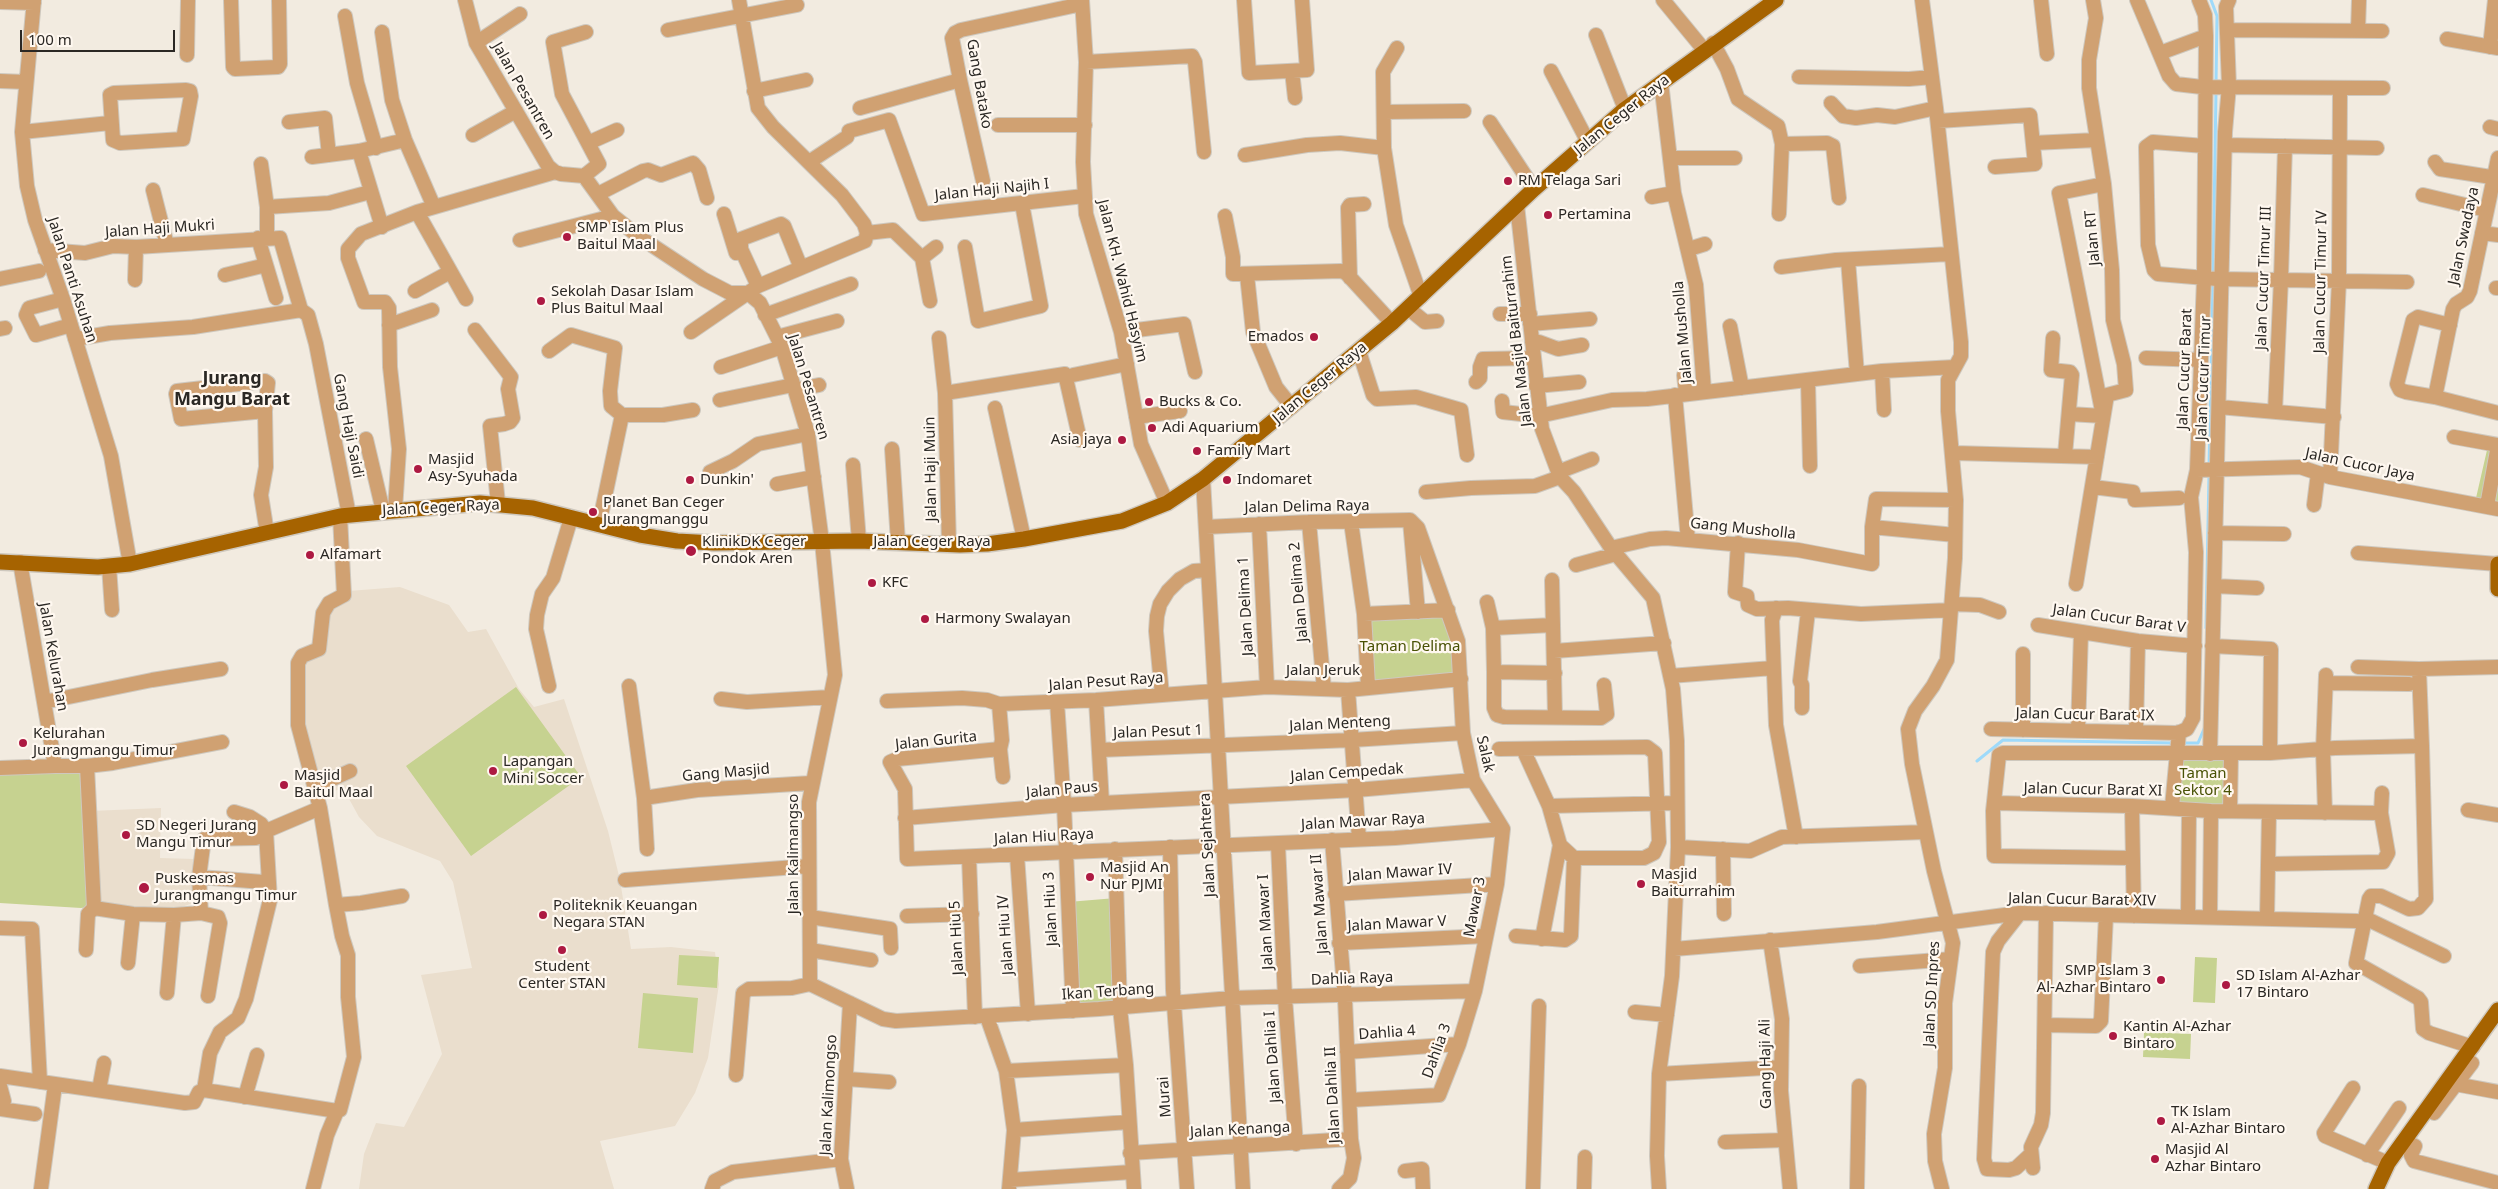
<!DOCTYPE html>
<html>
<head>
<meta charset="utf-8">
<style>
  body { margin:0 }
  #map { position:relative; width:2498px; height:1189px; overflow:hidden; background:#f2ebe0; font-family:"Noto Sans",sans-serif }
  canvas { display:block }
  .scale { position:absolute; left:20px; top:30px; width:155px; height:22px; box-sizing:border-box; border:2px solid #2b2824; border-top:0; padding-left:6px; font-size:15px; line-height:18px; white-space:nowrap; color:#2b2824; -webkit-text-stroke:4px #fff8f0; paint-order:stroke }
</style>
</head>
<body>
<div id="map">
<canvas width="2498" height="1189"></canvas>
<div class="scale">100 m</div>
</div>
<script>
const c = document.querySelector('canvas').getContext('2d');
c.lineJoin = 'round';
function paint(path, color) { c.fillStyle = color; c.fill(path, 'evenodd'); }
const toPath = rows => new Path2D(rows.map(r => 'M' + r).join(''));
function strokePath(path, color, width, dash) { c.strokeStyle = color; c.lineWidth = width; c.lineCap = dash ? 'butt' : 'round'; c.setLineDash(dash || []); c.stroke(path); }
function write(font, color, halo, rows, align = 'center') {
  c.font = font + ' "Noto Sans",sans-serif'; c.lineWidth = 4.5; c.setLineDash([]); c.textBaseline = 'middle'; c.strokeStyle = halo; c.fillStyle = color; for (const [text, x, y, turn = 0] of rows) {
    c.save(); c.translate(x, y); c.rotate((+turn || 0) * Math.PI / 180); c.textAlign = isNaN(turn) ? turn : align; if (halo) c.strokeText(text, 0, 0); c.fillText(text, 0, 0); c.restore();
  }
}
paint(toPath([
  [400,587,449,605,468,632,486,629,519,689,534,707,564,699,608,831,620,880,631,949,671,947,715,952,719,984,708,1058,695,1093,675,1126,600,1141,614,1189,359,1189,364,1154,376,1123,404,1127,442,1054,421,975,472,968,453,882,440,861,377,836,359,817,343,788,320,796,306,757,301,652,322,650,330,599,349,600,349,591],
  [161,808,160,858,195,859,193,903,173,910,95,906,91,811]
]), '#eadecd');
paint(toPath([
  [2490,437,2498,438,2498,501,2476,498],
  [1448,610,1461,679,1368,686,1364,614],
  [516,687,581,777,471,856,406,766],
  [2178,752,2229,754,2228,812,2175,811],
  [89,767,95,906,81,908,0,903,0,769],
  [1116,898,1120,1008,1073,1011,1068,902],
  [679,955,719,957,717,988,677,985],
  [2195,957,2217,958,2215,1003,2193,1002],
  [643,993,698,998,693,1053,638,1048],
  [2144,1032,2191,1034,2190,1059,2143,1057]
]), '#c6d290');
strokePath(toPath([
  [2211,0,2217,16,2216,83],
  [2213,276,2216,92],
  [2209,466,2213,282],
  [2206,628,2209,474],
  [2182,743,2198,743,2204,729],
  [1977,761,2003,740,2173,743]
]), '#9edafa', 3);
const minor = toPath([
  [34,0,22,132,27,186,35,220,63,299,111,456,130,564],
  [231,0,233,67,235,69,278,67,280,64,279,0],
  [465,0,476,43,548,166,555,172,561,174,584,176,613,216,638,236,703,279,730,293,748,293,760,303,782,347,808,434,822,542,835,675,809,802,810,984,883,1019,896,1021,1099,1009,1232,998,1475,991],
  [1082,0,1086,62,1083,162,1086,214,1121,332,1141,444,1167,503],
  [1244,0,1249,73,1307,70,1302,0],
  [1663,0,1705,51],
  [1922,0,1936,108,1961,342,1961,356,1948,380,1948,411,1956,500,1955,558,1947,660,1933,686,1915,711,1908,729,1912,764,1934,871,1953,943,1945,1003,1945,1068,1934,1134,1935,1161,1942,1189],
  [2041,0,2047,54],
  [2137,0,2169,76,2176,84,2202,87,2383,88],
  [0,2,34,3],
  [345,16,357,83,376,148],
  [668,30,797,5],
  [2227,30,2382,31],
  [2358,31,2359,0],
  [382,32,392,100,405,140,434,207],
  [1596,35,1625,109],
  [2447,39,2498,48],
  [476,43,520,14],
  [1713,43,1727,69,1738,99,1778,126,1782,144,1827,143,1833,146,1839,198],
  [2490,47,2495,0],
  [1397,48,1383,72,1384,148,1396,225,1421,297],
  [2160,53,2206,36],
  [187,55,188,0],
  [1086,62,1192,56,1195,62,1204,152],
  [1292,71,1295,98],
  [1551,71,1588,142],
  [1799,77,1909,79,1932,77],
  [0,81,26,82],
  [1661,82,1674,193,1696,285,1704,390],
  [186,90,190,91,191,96,183,139,120,143,113,140,110,95,114,93,186,90],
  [754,91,806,80],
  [1831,103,1843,116,1856,118,1877,115,1895,117,1936,108],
  [860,108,960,80],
  [1384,112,1464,111],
  [1938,121,2030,115,2035,164,1995,167],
  [289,122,325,118,329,155],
  [1490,122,1534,189],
  [998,125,1085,125],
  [2490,127,2498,129],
  [849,131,889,120,923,214,1084,196],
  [22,132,110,123],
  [473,135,516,111],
  [588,143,617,130],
  [2033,143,2096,140],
  [2225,145,2377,148],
  [2205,146,2153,142,2146,147,2148,245,2154,270,2158,274,2218,279,2407,282],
  [359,151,382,227],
  [1245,155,1307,145,1340,143,1384,148],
  [312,157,359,151,405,140],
  [1670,158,1735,158],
  [2498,158,2470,291,2467,297,2456,304,2453,309,2435,397,2498,413],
  [809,162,847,137],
  [2435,162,2440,169,2498,178],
  [261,164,267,207,267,238],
  [584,176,599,164,562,94,553,42,586,32],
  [983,181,960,80,952,38,955,33,961,30,1082,4],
  [153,190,167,245],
  [598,194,643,171,648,170,661,175,693,163,699,170,707,198],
  [2423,195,2486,210],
  [1652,197,1674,193],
  [1517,205,1542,429,1560,477,1574,492,1611,548,1653,598,1673,689,1677,741,1678,847,1672,976,1659,1074,1657,1156,1659,1189],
  [267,207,329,203,370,192],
  [417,212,466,299],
  [724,214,736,253],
  [1779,214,1782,144],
  [1225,216,1233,257,1233,274,1341,271,1346,273,1392,323],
  [867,233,893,230,922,258,930,301],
  [2482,233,2498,235],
  [258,238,276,298],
  [520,240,613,216],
  [965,247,978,321,1041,306,1022,204],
  [1689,249,1705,244],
  [45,250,85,253,113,246,136,247,280,238,301,310,308,315,316,344,349,515],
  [922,258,936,247],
  [1848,260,1857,374],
  [1781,267,1836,260,1950,254],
  [225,275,266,265],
  [1247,275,1253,332,1276,387,1292,407],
  [1350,278,1348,208,1350,205,1364,204],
  [0,279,39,271],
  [135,280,136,247],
  [758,286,741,249,741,239,781,224,784,226,799,263],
  [2496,288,2498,288],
  [415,291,450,272],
  [63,299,29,308,26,315,36,335,71,325],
  [1408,308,1425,322,1437,321],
  [1500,314,1530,314],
  [765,315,851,284],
  [1530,324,1590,319],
  [389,325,432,310],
  [1730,326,1742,388],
  [0,329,5,328],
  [475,330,511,377,508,389,513,418,510,422,504,424,490,426,498,503],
  [691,332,758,286,865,241,867,233,864,224,842,195,773,127,758,108,739,0],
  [1121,332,1184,324,1195,372],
  [777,337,837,321],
  [939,338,945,393,949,545],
  [2053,338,2051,370,2070,372,2072,375,2065,455],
  [75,339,110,333,193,327,301,310],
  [1532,342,1539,342,1558,349,1582,345],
  [549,351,571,335,615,348,610,391,611,406,622,415,599,525],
  [1359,351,1373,395,1377,399,1416,397,1461,410,1467,455],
  [2146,358,2201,360],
  [721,367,782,347],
  [1882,371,1884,410],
  [1073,375,1127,364],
  [1684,375,1686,393],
  [1808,380,1810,466],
  [1476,382,1480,378,1480,367,1483,359,1533,358],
  [1536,386,1579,382],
  [795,390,819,385],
  [945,393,1065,374,1080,440],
  [1675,395,1688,540],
  [2435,397,2406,392,2400,390,2397,384,2413,320,2418,317,2450,325],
  [720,400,793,385],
  [1502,401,1503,412,1539,416,1612,400,1647,399,1882,371,1955,367],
  [2219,407,2334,417],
  [995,408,1024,539],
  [265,411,181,419,176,394,177,391,265,381,268,383,265,411,266,467,261,495,267,533],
  [2275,412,2281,279,2285,146],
  [2069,414,2103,416,2059,193,2104,184],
  [622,415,663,415,693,410],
  [1136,417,1180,411],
  [2454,437,2498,445],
  [366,439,383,511],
  [892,449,898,542],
  [1954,453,2097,457],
  [853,465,859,541],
  [2197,470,2300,467,2330,477,2498,509],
  [710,472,733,461,758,444,808,434],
  [1558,472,1592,459],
  [2330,477,2339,280,2340,88],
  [1203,479,1243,1189],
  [777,484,814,477],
  [2093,487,2133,492,2135,500,2179,498],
  [1426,492,1471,488,1535,486,1560,477],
  [2314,505,2318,473],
  [2487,506,2498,445],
  [395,510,399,449,390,367,389,308,385,302,364,302,348,258,348,249,361,234,417,212,555,172],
  [340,516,344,595,329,603,323,613,319,649,302,656,298,663,298,725,320,808,336,905,361,903,402,896],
  [1410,520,1418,528,1458,641,1463,733,1473,780,1503,829],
  [1410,521,1418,612],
  [1309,522,1324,689],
  [1351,522,1364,614,1368,686],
  [1259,524,1267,687],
  [1206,527,1309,522,1410,520],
  [1872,527,1876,499,1956,500],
  [2215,533,2284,534],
  [1738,543,1735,592,1747,596,1748,605,1757,609,1788,608,1861,614,1951,610],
  [1611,548,1650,539,1666,538,1798,550,1872,564,1872,527,1955,535],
  [2358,553,2498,564],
  [20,562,55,766,87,766,94,908,133,914,174,915,201,913,199,877,204,839,256,838,265,832],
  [1576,565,1616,554],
  [109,566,112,610],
  [1552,580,1555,717],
  [2076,584,2107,395,2126,390,2124,364,2113,320,2112,270,2104,184,2089,88,2089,60,2096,18,2093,0],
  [2214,586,2257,588],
  [1487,602,1493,628],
  [1952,604,1980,605,1999,612],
  [1776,608,1772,620,1776,725,1796,837],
  [1364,614,1448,610],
  [2038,625,2138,641,2195,646],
  [2212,646,2271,649,2270,753],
  [1554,651,1664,643],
  [2358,667,2419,669,2498,667],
  [1494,672,1493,628,1553,625],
  [1555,673,1494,672,1494,708,1497,715,1504,717,1601,718,1607,714,1604,685],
  [1670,676,1773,668],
  [2326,683,2409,684],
  [549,686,536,629,537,615,542,594,553,578,571,518],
  [629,686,644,798,647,849],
  [1348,690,1359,839],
  [1162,695,1156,631,1157,616,1160,604,1168,591,1180,579,1194,571,1208,570],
  [721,699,747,702,830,697],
  [1096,700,1102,803],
  [887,701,962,698,987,700,999,704,1096,700,1267,687,1348,690,1461,679],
  [44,702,152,680,221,669],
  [1057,702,1064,805,1073,1011],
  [999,704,1002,740,1000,749,897,759,890,762,905,789,907,859,1395,838,1503,829],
  [1802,708,1802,685,1800,681,1808,611],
  [1991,729,2178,733,2187,729,2193,718,2196,552,2191,497,2197,470,2204,278,2206,36,2205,15,2199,0],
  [2023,730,2023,654],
  [2078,731,2081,632],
  [2136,732,2138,641],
  [2422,746,2426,899,2418,908,2409,909,2381,896,2371,896,2369,899,2356,963,2418,998,2421,1002,2423,1029,2429,1033,2473,1047],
  [1000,749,1003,777],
  [1499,749,1647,747,1655,753,1659,842,1654,853,1644,858,1574,858,1560,845],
  [1523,749,1549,806,1560,845,1542,939],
  [1099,750,1352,740,1463,733],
  [2210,754,2225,132,2229,86,2226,7,2229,0],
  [87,766,113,763,222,742],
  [0,768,55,766],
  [315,787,350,771],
  [644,798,697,790,811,783],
  [1995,803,2132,806,2211,811,2381,813],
  [1549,806,1677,803],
  [2132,806,2134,916],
  [2172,807,2179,732],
  [2468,810,2498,815],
  [2230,811,2231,754],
  [2325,813,2323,750,2326,675],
  [905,818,1064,805,1356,790,1473,780],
  [266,831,320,808],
  [1332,840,1345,999,1351,1139,1354,1158,1350,1178,1339,1189],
  [1278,844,1285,998,1296,1144],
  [1170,847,1173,990,1187,1189],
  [1678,847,1750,851,1782,837,1926,832],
  [1115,849,1120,1008,1126,1065,1134,1189],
  [1723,849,1724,914],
  [1017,855,1028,1014],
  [969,857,975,1017],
  [2132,858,1994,856,1993,811,1999,755,2003,753,2270,753,2335,748,2422,746,2419,669],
  [2268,864,2383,862,2388,853,2381,813,2382,793],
  [199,877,263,882],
  [625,880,809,866],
  [1335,894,1497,884],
  [201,913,218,917,220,923,208,996],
  [2020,913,1998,941,1993,952,1984,1159,1987,1169,2009,1170,2016,1168,2030,1155],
  [907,916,972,914],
  [2210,916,2211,811],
  [810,917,890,929,891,948],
  [2188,917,2189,810],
  [2365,918,2444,956],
  [2267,919,2269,812],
  [0,928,32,929,40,1082],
  [1516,936,1565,940,1571,936,1574,858],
  [1770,940,1782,1019,1781,1091,1790,1189],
  [1339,943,1486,936],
  [1674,949,1877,932,2020,913,2357,921],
  [86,950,88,914,94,908],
  [810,950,871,960],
  [128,963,133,914],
  [1860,966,1951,959],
  [167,993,174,915],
  [1635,1012,1667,1015],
  [987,1017,1006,1071,1014,1130,1009,1189],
  [2045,1025,2096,1026,2101,1021,2106,915],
  [1347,1052,1459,1044],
  [1006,1071,1126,1065],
  [1659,1074,1781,1067],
  [736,1075,743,993,749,989,792,988,810,984],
  [0,1076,185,1103,194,1102,199,1092,204,1090,337,1111,340,1110,354,1057,348,997,348,955,342,936,336,905],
  [847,1079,889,1082],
  [2455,1084,2498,1092],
  [0,1086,4,1101],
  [2353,1088,2324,1133,2325,1136,2388,1163],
  [99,1090,104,1063],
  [204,1090,210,1053,220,1032,238,1018,246,999,270,900,266,831,261,824,250,817,234,812],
  [245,1097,257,1055],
  [1350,1100,1439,1095,1459,1044,1475,991,1497,884,1503,829],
  [0,1109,35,1114],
  [2434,1113,2472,1063],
  [1014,1130,1129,1122],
  [2404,1141,2415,1146,2411,1155,2414,1161,2498,1183],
  [1725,1142,1785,1140],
  [1130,1153,1351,1139],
  [2367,1155,2399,1108],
  [2033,1168,2031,1147,2041,1125,2043,1113,2046,913],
  [1405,1171,1422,1169,1423,1189],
  [1010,1180,1132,1172],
  [41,1189,55,1085],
  [313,1189,327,1135,337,1111],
  [712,1189,715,1181,733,1172,841,1159],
  [847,1189,841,1159,850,1003],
  [1533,1189,1539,1006],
  [1584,1189,1585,1157],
  [1857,1189,1859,1086]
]);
const major = toPath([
  [0,562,98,567,130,564,340,516,480,503,533,508,640,535,677,541,714,543,859,541,960,545,987,544,1024,539,1122,521,1167,503,1203,479,1392,323,1534,189,1625,109,1776,0],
  [2498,564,2498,589],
  [2376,1189,2388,1163,2498,1010]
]);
strokePath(minor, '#cec8be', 16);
strokePath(major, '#cec8be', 18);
strokePath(minor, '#d0a172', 14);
strokePath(major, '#a66300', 15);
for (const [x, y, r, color] of [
  [1508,181,5,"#ad1942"],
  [1548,215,5,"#ad1942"],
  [567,237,5,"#ad1942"],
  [541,301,5,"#ad1942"],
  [1314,337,5,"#ad1942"],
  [1149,402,5,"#ad1942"],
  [1152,428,5,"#ad1942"],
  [1122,440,5,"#ad1942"],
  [1197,451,5,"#ad1942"],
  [418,469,5,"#ad1942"],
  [690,480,5,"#ad1942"],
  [1227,480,5,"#ad1942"],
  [593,512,5,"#ad1942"],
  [691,551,6,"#ad1942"],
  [310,555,5,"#ad1942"],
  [872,583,5,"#ad1942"],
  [925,619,5,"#ad1942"],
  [23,743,5,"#ad1942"],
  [493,771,5,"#ad1942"],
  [284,785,5,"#ad1942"],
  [126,835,5,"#ad1942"],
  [1090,877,5,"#ad1942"],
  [1641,884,5,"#ad1942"],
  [144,888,6,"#ad1942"],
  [543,915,5,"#ad1942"],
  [562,950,5,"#ad1942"],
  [2161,980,5,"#ad1942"],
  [2226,985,5,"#ad1942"],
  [2113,1036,5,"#ad1942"],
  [2161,1121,5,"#ad1942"],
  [2155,1159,5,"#ad1942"]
]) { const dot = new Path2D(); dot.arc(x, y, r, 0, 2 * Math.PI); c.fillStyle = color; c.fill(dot); strokePath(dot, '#fff8f0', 2); }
write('15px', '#2b2824', '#fff8f0', [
  ["Gang Batako",979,84,80],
  ["Jalan Pesantren",523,91,60],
  ["Jalan Ceger Raya",1622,115,-39],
  ["Jalan Haji Najih I",992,190,-6],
  ["Jalan Haji Mukri",160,229,-4],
  ["Jalan Swadaya",2464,236,-78],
  ["Jalan RT",2093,238,-95],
  ["Jalan Cucur Timur III",2264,278,-88],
  ["Jalan Panti Asuhan",72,280,72],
  ["Jalan KH. Wahid Hasyim",1122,281,76],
  ["Jalan Cucur Timur IV",2321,282,-89],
  ["Jalan Musholla",1683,332,-95],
  ["Jalan Masjid Baiturrahim",1517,341,-97],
  ["Jalan Cucur Barat",2185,369,-88],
  ["Jalan Cucur Timur",2204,378,-88],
  ["Jalan Ceger Raya",1320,383,-40],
  ["Jalan Pesantren",808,387,73],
  ["Gang Haji Saidi",348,426,79],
  ["Jalan Cucor Jaya",2360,465,12],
  ["Jalan Haji Muin",931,469,-91],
  ["Jalan Delima Raya",1307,507,-1],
  ["Jalan Ceger Raya",441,508,-3],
  ["Gang Musholla",1743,529,6],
  ["Jalan Ceger Raya",932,542],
  ["Jalan Delima 2",1299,592,-95],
  ["Jalan Delima 1",1246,606,-93],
  ["Jalan Cucur Barat V",2119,619,8],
  ["Jalan Kelurahan",53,657,80],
  ["Jalan Jeruk",1323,671],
  ["Jalan Pesut Raya",1106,682,-4],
  ["Jalan Cucur Barat IX",2085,715,1],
  ["Jalan Menteng",1340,724,-3],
  ["Jalan Pesut 1",1158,732,-2],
  ["Jalan Gurita",936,741,-6],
  ["Salak",1485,754,77],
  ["Gang Masjid",726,773,-5],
  ["Jalan Cempedak",1347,773,-4],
  ["Jalan Paus",1062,790,-5],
  ["Jalan Cucur Barat XI",2093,790,1],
  ["Jalan Mawar Raya",1363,822,-3],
  ["Jalan Hiu Raya",1044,837,-3],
  ["Jalan Sejahtera",1208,845,-93],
  ["Jalan Kalimangso",794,854,-90],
  ["Jalan Mawar IV",1400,873,-4],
  ["Jalan Cucur Barat XIV",2082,900,1],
  ["Jalan Mawar II",1320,904,-94],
  ["Mawar 3",1475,907,-79],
  ["Jalan Hiu 3",1051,909,-93],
  ["Jalan Mawar I",1266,922,-93],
  ["Jalan Mawar V",1397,924,-3],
  ["Jalan Hiu IV",1006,935,-94],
  ["Jalan Hiu 5",957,938,-93],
  ["Dahlia Raya",1352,979,-2],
  ["Ikan Terbang",1108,992,-4],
  ["Jalan SD Inpres",1932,994,-87],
  ["Dahlia 4",1387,1033,-4],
  ["Dahlia 3",1437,1051,-70],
  ["Jalan Dahlia I",1273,1057,-94],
  ["Gang Haji Ali",1766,1064,-91],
  ["Jalan Kalimongso",829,1095,-87],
  ["Jalan Dahlia II",1333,1095,-93],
  ["Murai",1165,1097,-94],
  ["Jalan Kenanga",1240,1130,-3]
]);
write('15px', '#2b2824', '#fff8f0', [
  ["RM Telaga Sari",1518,181],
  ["Pertamina",1558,215],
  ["SMP Islam Plus",577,228],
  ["Baitul Maal",577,245],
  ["Sekolah Dasar Islam",551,292],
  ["Plus Baitul Maal",551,309],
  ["Emados",1304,337,"right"],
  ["Bucks & Co.",1159,402],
  ["Adi Aquarium",1162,428],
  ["Asia jaya",1112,440,"right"],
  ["Family Mart",1207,451],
  ["Masjid",428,460],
  ["Asy-Syuhada",428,477],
  ["Dunkin'",700,480],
  ["Indomaret",1237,480],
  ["Planet Ban Ceger",603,503],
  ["Jurangmanggu",603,520],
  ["KlinikDK Ceger",702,542],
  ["Pondok Aren",702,559],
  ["Alfamart",320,555],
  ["KFC",882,583],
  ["Harmony Swalayan",935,619],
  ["Kelurahan",33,734],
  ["Jurangmangu Timur",33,751],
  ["Lapangan",503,762],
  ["Mini Soccer",503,779],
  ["Masjid",294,776],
  ["Baitul Maal",294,793],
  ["SD Negeri Jurang",136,826],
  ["Mangu Timur",136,843],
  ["Masjid An",1100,868],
  ["Nur PJMI",1100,885],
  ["Masjid",1651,875],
  ["Baiturrahim",1651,892],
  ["Puskesmas",155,879],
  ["Jurangmangu Timur",155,896],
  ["Politeknik Keuangan",553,906],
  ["Negara STAN",553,923],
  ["Student",562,967,"center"],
  ["Center STAN",562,984,"center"],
  ["SMP Islam 3",2151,971,"right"],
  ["Al-Azhar Bintaro",2151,988,"right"],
  ["SD Islam Al-Azhar",2236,976],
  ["17 Bintaro",2236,993],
  ["Kantin Al-Azhar",2123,1027],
  ["Bintaro",2123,1044],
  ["TK Islam",2171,1112],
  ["Al-Azhar Bintaro",2171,1129],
  ["Masjid Al",2165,1150],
  ["Azhar Bintaro",2165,1167]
], 'left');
write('15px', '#495205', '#fff8f0', [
  ["Taman Delima",1410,647],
  ["Taman",2203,774],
  ["Sektor 4",2203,791]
]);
write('bold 18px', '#2b2824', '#fff8f0', [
  ["Jurang",232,379],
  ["Mangu Barat",232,400]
]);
</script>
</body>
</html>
